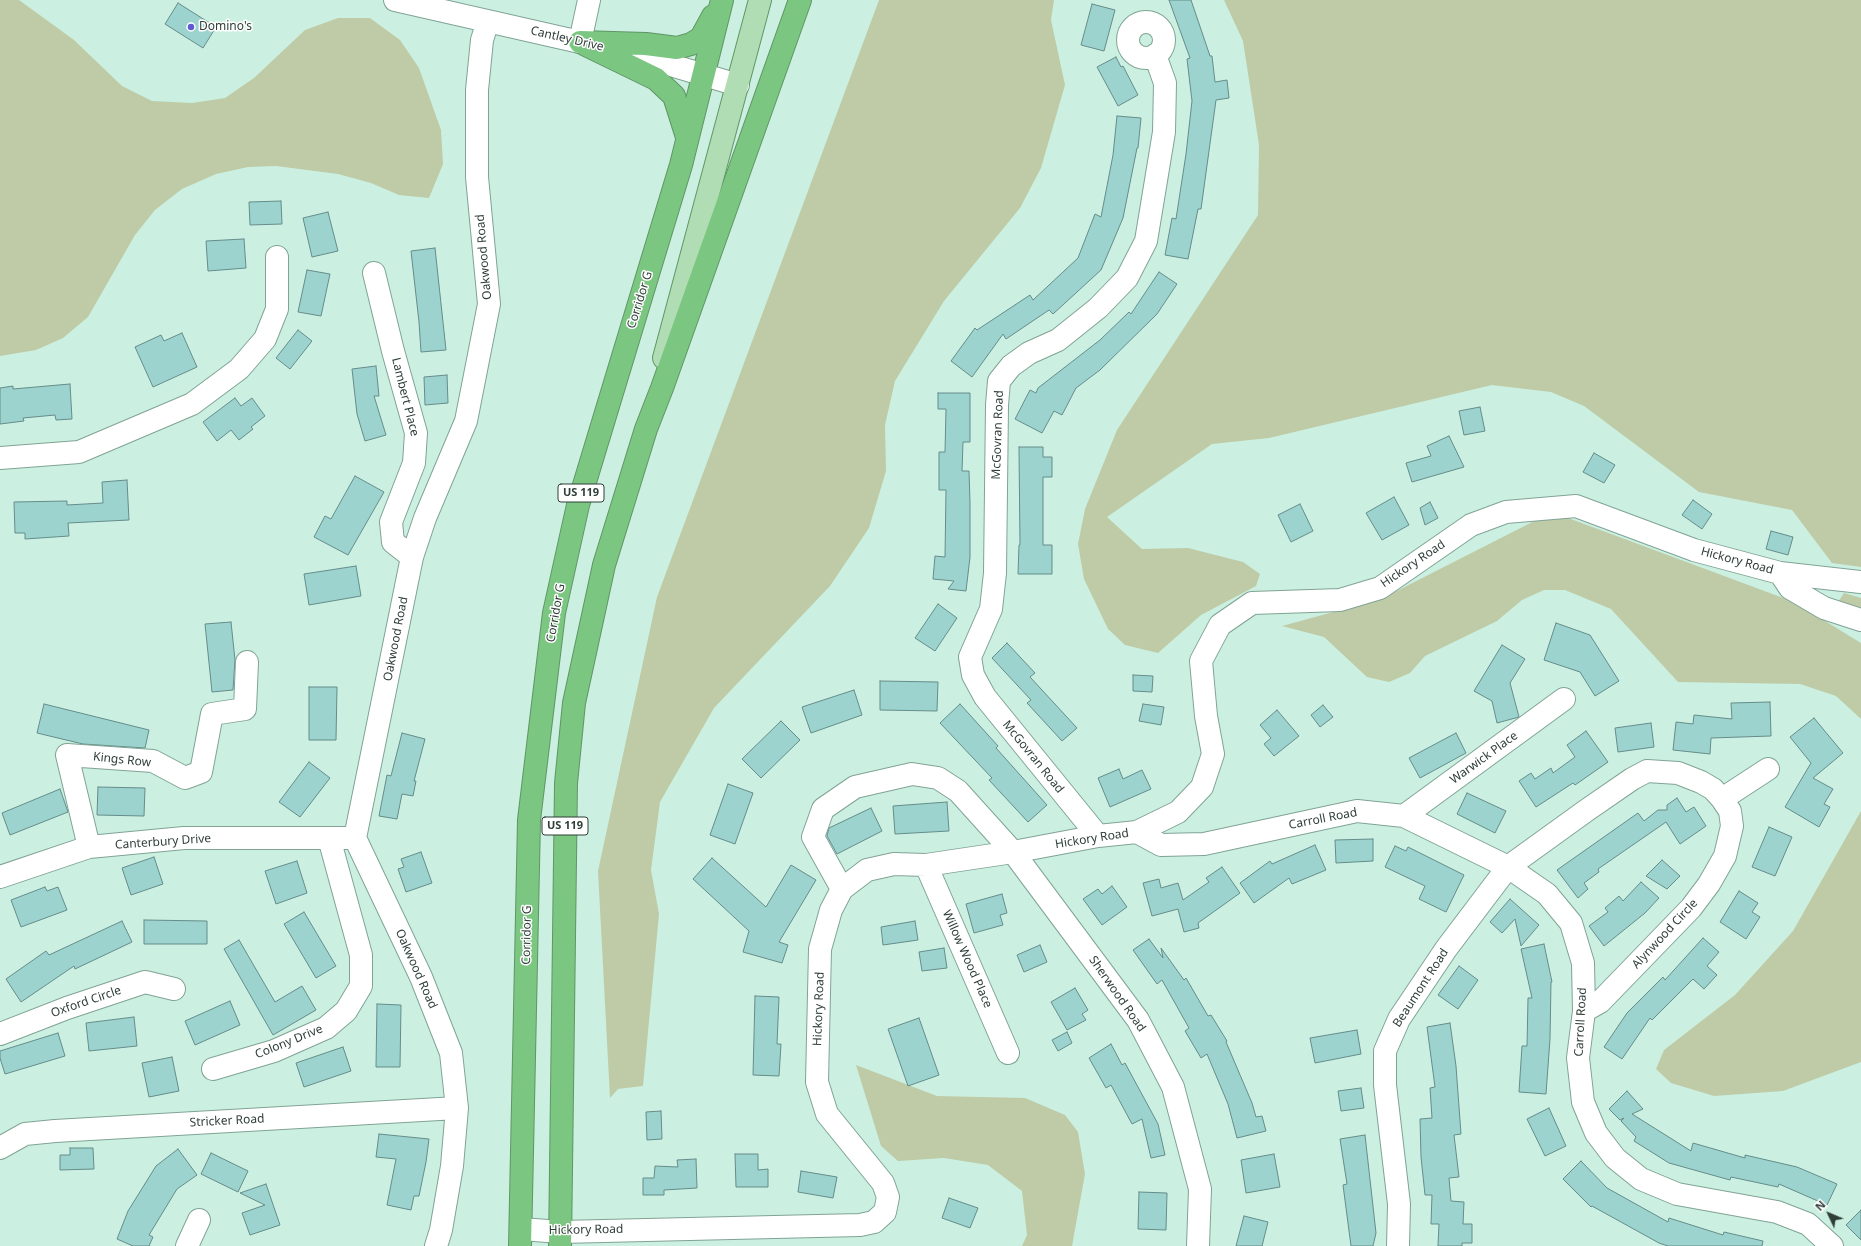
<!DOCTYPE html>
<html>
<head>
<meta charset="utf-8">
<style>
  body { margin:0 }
  #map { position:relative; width:1861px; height:1246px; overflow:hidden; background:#cbf0e1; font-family:"Noto Sans",sans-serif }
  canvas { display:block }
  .north { position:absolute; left:1809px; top:1194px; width:40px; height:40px; -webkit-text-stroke:3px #fff; paint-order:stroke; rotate:314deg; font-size:11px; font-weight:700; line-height:16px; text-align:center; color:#2f3e38 }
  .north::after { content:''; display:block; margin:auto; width:14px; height:18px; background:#2f3e38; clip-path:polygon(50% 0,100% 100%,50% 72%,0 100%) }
</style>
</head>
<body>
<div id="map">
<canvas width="1861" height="1246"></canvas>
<div class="north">N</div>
</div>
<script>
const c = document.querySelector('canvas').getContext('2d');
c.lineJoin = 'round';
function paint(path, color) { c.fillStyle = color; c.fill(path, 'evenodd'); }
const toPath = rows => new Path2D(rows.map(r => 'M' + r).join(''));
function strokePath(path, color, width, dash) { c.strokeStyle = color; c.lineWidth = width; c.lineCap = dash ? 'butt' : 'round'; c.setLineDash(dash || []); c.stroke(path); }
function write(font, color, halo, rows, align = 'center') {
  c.font = font + ' "Noto Sans",sans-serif'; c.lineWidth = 3; c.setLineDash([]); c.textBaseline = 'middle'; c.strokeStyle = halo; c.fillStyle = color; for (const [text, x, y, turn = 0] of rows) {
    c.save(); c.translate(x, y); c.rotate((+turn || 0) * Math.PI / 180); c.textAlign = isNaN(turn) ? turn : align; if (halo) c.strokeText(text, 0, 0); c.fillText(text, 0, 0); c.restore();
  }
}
paint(toPath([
  [0,0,19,0,74,40,122,86,152,101,192,103,225,98,254,78,305,30,338,18,370,18,400,40,419,68,441,130,443,164,429,198,399,195,371,183,338,174,276,166,248,167,216,174,182,189,155,210,135,235,88,317,63,338,36,350,0,356],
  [879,0,1054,0,1051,20,1065,85,1041,168,1020,208,944,301,895,381,885,425,886,471,869,528,830,586,714,708,660,802,651,870,659,914,643,1086,618,1089,610,1098,598,871,657,597],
  [1224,0,1861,0,1861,567,1832,563,1792,510,1699,492,1584,406,1551,392,1492,385,1269,438,1212,444,1107,517,1142,549,1188,548,1243,562,1260,574,1256,586,1201,615,1158,653,1125,645,1108,629,1084,579,1078,544,1085,509,1117,430,1258,215,1259,145,1243,41],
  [1552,512,1794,602,1861,643,1861,719,1836,696,1800,684,1678,682,1611,609,1565,590,1544,590,1522,600,1497,621,1425,656,1410,673,1389,682,1367,677,1324,637,1282,626,1381,599],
  [1844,593,1861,598,1861,609,1838,602],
  [1861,811,1861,1062,1783,1091,1714,1096,1671,1083,1656,1069,1664,1050,1735,995,1793,931],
  [856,1065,937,1096,1025,1098,1065,1115,1078,1132,1085,1174,1072,1246,1022,1246,1027,1235,1022,1191,988,1165,944,1158,898,1161,881,1146]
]), '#becba6');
const building = toPath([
  [1169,0,1191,0,1210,56,1212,56,1215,82,1227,80,1229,98,1216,100,1201,209,1198,209,1188,259,1165,255,1172,218,1176,219,1186,154,1192,101,1187,59,1190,58,1169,0],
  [178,3,216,27,203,48,165,24,178,3],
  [1092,4,1115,10,1104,51,1081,45,1092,4],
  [1116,57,1121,67,1123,66,1138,95,1118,106,1097,67,1116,57],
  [1117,116,1141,118,1138,148,1137,148,1123,218,1101,270,1053,314,1049,310,1006,339,1003,334,972,377,951,361,975,328,977,330,1030,295,1033,300,1078,258,1095,214,1101,217,1113,155,1117,116],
  [281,201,282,224,250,225,249,202,281,201],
  [328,212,338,251,312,257,303,218,328,212],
  [244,239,246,268,208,271,206,241,244,239],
  [435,248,446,350,421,352,419,322,411,251,435,248],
  [307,270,330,274,321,316,298,312,307,270],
  [1159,272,1177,284,1157,314,1100,370,1076,388,1062,415,1054,411,1042,433,1015,419,1030,390,1036,393,1038,388,1100,340,1129,312,1131,314,1159,272],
  [298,330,312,341,290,369,276,358,298,330],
  [182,333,197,367,153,387,135,347,161,335,164,341,182,333],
  [376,366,379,396,374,396,386,435,365,441,357,414,352,369,376,366],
  [447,375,448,403,425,405,424,377,447,375],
  [70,384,72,419,56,420,55,415,23,418,24,421,0,424,0,388,13,386,13,389,70,384],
  [938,393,970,393,970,442,963,442,962,471,969,471,970,503,970,557,966,591,948,589,954,581,933,579,935,556,945,557,946,490,939,490,939,452,945,452,946,409,938,409,938,393],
  [235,398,241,406,252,398,265,416,251,427,253,429,239,440,231,430,217,441,203,422,235,398],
  [1480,407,1485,431,1464,435,1459,411,1480,407],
  [1449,436,1464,467,1412,482,1406,463,1431,456,1427,446,1449,436],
  [1019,447,1043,447,1043,457,1052,457,1052,477,1043,477,1043,545,1052,545,1052,574,1018,574,1019,545,1020,545,1019,447],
  [1594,453,1615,465,1604,483,1583,472,1594,453],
  [355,476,384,492,348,555,314,537,325,516,331,519,355,476],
  [127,480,129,520,68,523,69,536,25,539,25,533,15,533,14,502,67,501,67,505,103,503,102,482,127,480],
  [1394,497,1409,525,1382,540,1366,513,1394,497],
  [1693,500,1712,514,1702,529,1682,515,1693,500],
  [1430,502,1438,518,1425,525,1420,508,1430,502],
  [1300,504,1313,531,1291,542,1278,515,1300,504],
  [1771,531,1793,537,1788,555,1766,549,1771,531],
  [356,566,361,596,309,605,304,574,356,566],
  [938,604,957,618,935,651,915,638,938,604],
  [231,622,235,660,233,690,212,692,205,624,231,622],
  [1556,623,1590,635,1619,681,1595,696,1580,672,1544,660,1556,623],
  [1007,643,1035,673,1030,677,1077,728,1062,741,1027,703,1031,700,992,658,1007,643],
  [1502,645,1525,659,1510,683,1519,717,1497,723,1492,701,1474,691,1502,645],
  [1133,675,1153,676,1152,692,1133,691,1133,675],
  [880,681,938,682,937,711,880,710,880,681],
  [309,687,337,687,336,740,309,740,309,687],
  [854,690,862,715,811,733,802,707,854,690],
  [1770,702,1771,736,1711,738,1710,754,1673,750,1676,722,1693,724,1694,715,1732,719,1731,703,1770,702],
  [44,704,149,730,145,748,83,744,37,733,44,704],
  [960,704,998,746,996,748,1047,805,1028,822,989,780,992,778,940,723,960,704],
  [1143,704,1164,707,1161,725,1139,721,1143,704],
  [1323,705,1333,717,1320,727,1311,715,1323,705],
  [1277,710,1299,736,1274,756,1264,744,1271,738,1260,725,1277,710],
  [1814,718,1843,753,1813,778,1833,789,1824,804,1830,807,1819,827,1785,807,1811,763,1790,737,1814,718],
  [781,721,800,740,761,778,742,759,781,721],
  [1651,723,1654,747,1618,752,1615,728,1651,723],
  [1586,731,1608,762,1575,785,1573,783,1536,807,1519,781,1531,773,1535,779,1551,768,1553,773,1575,757,1567,745,1586,731],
  [402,733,425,739,414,781,416,781,413,796,402,794,397,819,379,816,387,775,391,776,402,733],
  [1456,733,1466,753,1420,778,1409,758,1456,733],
  [309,762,330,778,300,817,279,802,309,762],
  [1119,769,1123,779,1142,770,1151,789,1110,807,1098,778,1119,769],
  [728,784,753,793,735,844,710,835,728,784],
  [98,787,145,788,144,816,97,815,98,787],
  [60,789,68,812,10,835,2,813,60,789],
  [1467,793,1506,811,1495,833,1457,814,1467,793],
  [1677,798,1686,812,1694,807,1706,826,1680,844,1666,822,1598,869,1599,872,1584,883,1588,889,1578,898,1557,870,1638,813,1644,821,1658,810,1667,810,1667,805,1677,798],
  [947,802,949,831,895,834,893,806,947,802],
  [871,808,882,831,837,854,827,836,829,828,871,808],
  [1769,827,1792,837,1775,876,1752,867,1769,827],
  [1373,839,1373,861,1336,863,1335,840,1373,839],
  [1315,845,1326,870,1292,884,1289,878,1254,903,1240,883,1270,861,1272,864,1315,845],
  [1395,846,1406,851,1408,847,1464,875,1446,912,1419,899,1425,886,1385,867,1395,846],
  [421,852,432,883,406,892,398,869,404,867,401,859,421,852],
  [154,857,163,884,131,895,122,868,154,857],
  [712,858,766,907,791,865,816,880,779,942,788,945,782,963,743,952,749,931,693,879,712,858],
  [1662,860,1680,876,1667,889,1646,876,1662,860],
  [297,861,307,893,276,904,265,871,297,861],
  [1222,867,1240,893,1198,923,1199,928,1184,932,1178,909,1152,916,1143,883,1159,879,1161,888,1178,883,1183,900,1209,882,1206,878,1222,867],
  [1641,882,1659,898,1645,913,1604,946,1589,926,1608,912,1605,908,1619,896,1623,901,1641,882],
  [1112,886,1127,907,1102,925,1083,899,1098,889,1102,894,1112,886],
  [45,887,47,891,58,887,67,910,21,927,11,900,45,887],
  [1739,891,1758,903,1752,912,1760,917,1746,939,1720,922,1739,891],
  [1002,894,1007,913,1000,915,1003,925,974,933,966,904,1002,894],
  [1510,899,1539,925,1521,946,1515,919,1502,933,1490,922,1510,899],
  [304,912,336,966,316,978,284,924,304,912],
  [144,920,207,921,207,944,144,944,144,920],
  [122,921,132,942,75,969,74,966,21,1002,6,979,46,951,49,955,122,921],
  [915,921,918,940,883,945,881,927,915,921],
  [1703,938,1719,952,1707,966,1717,975,1704,989,1693,979,1652,1020,1650,1018,1622,1059,1604,1047,1627,1013,1663,977,1665,980,1703,938],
  [1149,939,1163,958,1161,948,1184,980,1186,978,1208,1016,1211,1015,1227,1041,1226,1042,1252,1103,1256,1117,1262,1116,1266,1131,1237,1138,1228,1104,1207,1054,1201,1058,1185,1031,1189,1028,1162,980,1157,984,1133,950,1149,939],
  [239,940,275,1002,302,986,316,1010,273,1035,224,949,239,940],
  [1544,944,1552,982,1551,982,1550,1039,1546,1094,1519,1092,1522,1046,1527,1046,1528,998,1532,998,1521,949,1544,944],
  [1040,945,1047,962,1024,972,1017,955,1040,945],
  [944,948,947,968,922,971,919,952,944,948],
  [1459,966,1478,980,1458,1009,1438,995,1459,966],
  [1075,988,1088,1010,1082,1014,1086,1020,1067,1030,1051,1002,1075,988],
  [755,996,779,997,777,1044,781,1044,779,1076,753,1075,755,996],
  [230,1001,240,1025,195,1045,185,1021,230,1001],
  [377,1004,401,1005,400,1067,376,1067,377,1004],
  [134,1017,137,1046,89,1051,86,1023,134,1017],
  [919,1018,939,1075,908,1086,888,1029,919,1018],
  [1450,1023,1456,1066,1461,1134,1454,1135,1459,1177,1449,1178,1451,1201,1464,1202,1463,1224,1472,1224,1472,1243,1462,1243,1462,1246,1438,1246,1439,1224,1431,1224,1432,1195,1425,1195,1421,1157,1420,1119,1432,1118,1430,1088,1435,1087,1427,1027,1450,1023],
  [1357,1030,1361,1054,1315,1063,1310,1038,1357,1030],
  [1067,1032,1072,1043,1058,1051,1052,1040,1067,1032],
  [58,1033,65,1056,5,1074,0,1058,0,1051,58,1033],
  [1111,1044,1122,1065,1125,1063,1158,1124,1165,1155,1151,1158,1142,1119,1132,1124,1111,1085,1106,1088,1089,1058,1111,1044],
  [343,1047,351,1071,304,1087,296,1063,343,1047],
  [172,1057,179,1091,149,1097,142,1063,172,1057],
  [1361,1088,1364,1108,1341,1111,1338,1091,1361,1088],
  [1627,1091,1643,1109,1632,1114,1691,1151,1693,1143,1745,1158,1745,1155,1797,1167,1837,1184,1827,1205,1779,1184,1778,1187,1731,1177,1730,1180,1669,1163,1634,1141,1636,1137,1621,1121,1624,1118,1620,1120,1609,1109,1627,1091],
  [1549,1108,1566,1146,1545,1156,1527,1119,1549,1108],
  [661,1111,662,1139,647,1140,646,1112,661,1111],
  [379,1134,429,1139,426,1162,419,1196,414,1196,411,1210,387,1205,396,1159,376,1157,379,1134],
  [1365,1135,1376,1233,1373,1246,1351,1246,1343,1185,1347,1184,1340,1139,1365,1135],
  [70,1148,93,1148,94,1169,60,1170,60,1155,70,1155,70,1148],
  [178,1149,197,1175,177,1189,149,1235,153,1237,149,1246,133,1246,117,1239,128,1211,156,1166,178,1149],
  [211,1153,248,1171,238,1192,201,1174,211,1153],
  [735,1154,758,1154,758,1170,768,1169,768,1187,736,1187,735,1154],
  [1274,1154,1280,1187,1246,1193,1241,1160,1274,1154],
  [696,1159,697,1188,664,1190,664,1195,643,1195,643,1178,654,1178,655,1166,678,1167,677,1160,696,1159],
  [1581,1161,1607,1188,1668,1222,1669,1218,1723,1235,1724,1232,1763,1241,1762,1246,1668,1246,1659,1243,1592,1206,1591,1207,1563,1179,1581,1161],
  [801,1171,837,1177,833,1198,798,1192,801,1171],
  [266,1184,280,1225,250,1235,242,1213,265,1205,240,1193,266,1184],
  [1139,1192,1167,1193,1166,1230,1138,1229,1139,1192],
  [949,1198,978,1208,970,1228,942,1218,949,1198],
  [1861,1210,1861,1240,1846,1225,1861,1210],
  [1244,1216,1268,1222,1262,1246,1236,1246,1244,1216]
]);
paint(building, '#9cd3cf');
strokePath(building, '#658c89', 1);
const minor = toPath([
  [395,0,637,55,738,85],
  '1128 40a18 18 0 1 1 36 0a18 18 0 1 1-36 0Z',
  [580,42,589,0],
  [374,273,393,351,416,433,414,463,391,522,393,542,412,557],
  [0,458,79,452,192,404,239,369,265,339,277,309,277,257],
  [1780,573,1790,588,1824,608,1861,620],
  [1722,799,1768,769],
  [1404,816,1564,699],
  [1137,832,1161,845,1204,844,1357,811,1404,816,1508,867,1547,894,1571,923,1583,963,1584,1011,1578,1058,1583,1102,1596,1133,1615,1158,1641,1179,1677,1194,1777,1212,1808,1224,1832,1246],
  [1098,836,985,697,973,675,970,657,991,609,995,573,997,405,999,381,1011,366,1029,353,1058,340,1098,308,1127,278,1146,241,1164,132,1165,83,1155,55],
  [89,847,67,755,153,761,185,778,201,772,212,714,245,709,247,662],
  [926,865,1008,1053],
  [0,877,89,847,184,838,355,838],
  [842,889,813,837,823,809,855,787,912,774,938,778,958,791,1013,852,1138,1020,1173,1087,1200,1189,1198,1246],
  [0,1034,67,1008,145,982,174,989],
  [213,1069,274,1051,326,1028,346,1011,361,986,361,955,329,838],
  [0,1148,25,1134,55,1131,457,1108],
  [521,1229,561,1232,860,1225,874,1222,885,1212,888,1197,883,1183,827,1114,817,1082,820,949,831,910,842,889,867,870,894,864,926,865,1013,852,1098,836,1137,832,1178,812,1202,787,1213,754,1206,716,1201,661,1220,625,1252,603,1340,600,1380,588,1471,525,1506,512,1576,506,1694,550,1780,573,1861,582],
  [187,1246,199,1220],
  [436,1246,441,1230,452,1166,457,1108,451,1053,421,977,355,838,412,557,425,518,466,421,489,304,477,177,477,90,482,40,488,21],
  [1398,1246,1399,1204,1385,1085,1385,1051,1399,1019,1446,949,1508,867,1587,810,1632,779,1647,771,1678,773,1701,782,1713,789,1722,799,1730,811,1732,826,1725,856,1709,884,1691,908,1600,1002,1584,1011]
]);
const major = toPath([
  [664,358,760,0]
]);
const highway = toPath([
  [580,42,646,44,677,48,691,44,701,38,713,16],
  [586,45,656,79,674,96,687,137],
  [520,1246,529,820,554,613,578,505,681,165,722,0],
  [560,1246,566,783,574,703,604,565,646,429,662,388,800,0]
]);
strokePath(minor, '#80a395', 24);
strokePath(major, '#609667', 24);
strokePath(highway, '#609667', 24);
strokePath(minor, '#fff', 22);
strokePath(major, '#b0ddb3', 22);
strokePath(highway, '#7bc680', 22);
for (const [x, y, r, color] of [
  [191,27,4,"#6059d2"]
]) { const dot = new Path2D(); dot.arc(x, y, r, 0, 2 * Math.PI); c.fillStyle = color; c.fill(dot); strokePath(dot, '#fff', 1.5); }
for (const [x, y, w] of [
  [581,493,46],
  [565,826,46]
]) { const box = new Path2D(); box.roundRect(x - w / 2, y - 9, w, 18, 3); c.fillStyle = '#fff'; c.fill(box); strokePath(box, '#2f3e38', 1); }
write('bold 11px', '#2f3e38', null, [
  ["US 119",581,493],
  ["US 119",565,826]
]);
write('12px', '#2f3e38', '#fff', [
  ["Domino's",199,27]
], 'left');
write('12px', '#2f3e38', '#fff', [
  ["Cantley Drive",567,39,13],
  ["Oakwood Road",484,257,-95],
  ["Corridor G",640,300,-73],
  ["Lambert Place",405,397,76],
  ["McGovran Road",998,435,-88],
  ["Hickory Road",1737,561,15],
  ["Hickory Road",1413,564,-34],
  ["Corridor G",556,613,-80],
  ["Oakwood Road",396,639,-79],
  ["McGovran Road",1033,757,51],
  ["Warwick Place",1484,758,-36],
  ["Kings Row",122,760,6],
  ["Carroll Road",1323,819,-11],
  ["Hickory Road",1092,839,-9],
  ["Canterbury Drive",163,842,-4],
  ["Alynwood Circle",1665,934,-47],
  ["Corridor G",527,935,-89],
  ["Willow Wood Place",967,959,66],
  ["Oakwood Road",416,969,66],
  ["Beaumont Road",1421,988,-57],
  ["Sherwood Road",1117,994,55],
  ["Oxford Circle",86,1002,-19],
  ["Hickory Road",819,1009,-88],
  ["Carroll Road",1581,1022,-87],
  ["Colony Drive",289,1042,-22],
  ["Stricker Road",227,1121,-3],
  ["Hickory Road",586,1230,-1]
]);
</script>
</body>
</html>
